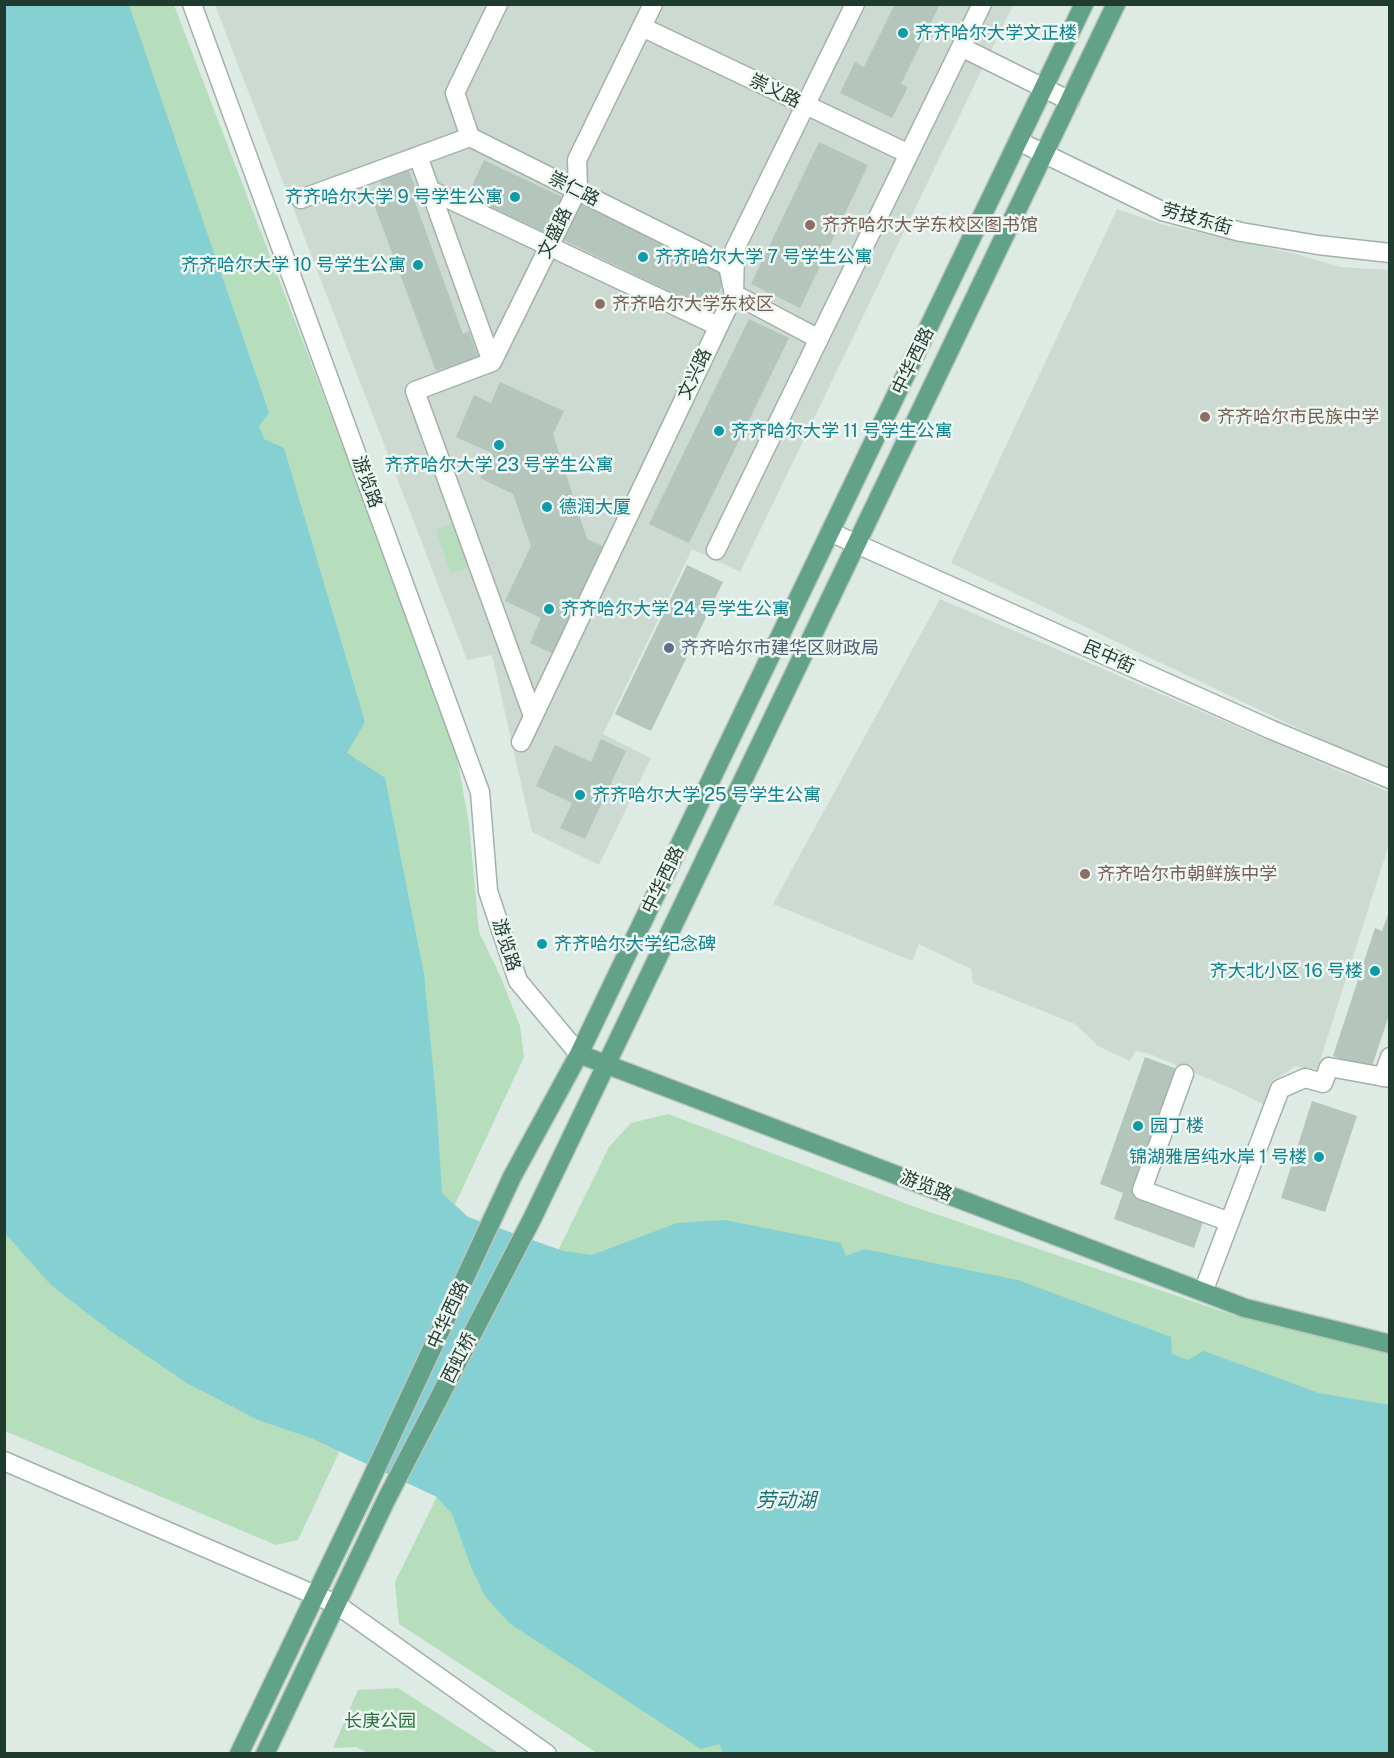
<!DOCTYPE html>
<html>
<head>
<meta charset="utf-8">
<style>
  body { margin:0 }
  #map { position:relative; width:1394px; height:1758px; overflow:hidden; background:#deeae4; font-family:"Public Sans",sans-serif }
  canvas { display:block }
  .frame { position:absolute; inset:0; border:6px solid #1f3b30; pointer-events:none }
</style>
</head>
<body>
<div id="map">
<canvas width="1394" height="1758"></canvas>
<div class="frame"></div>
</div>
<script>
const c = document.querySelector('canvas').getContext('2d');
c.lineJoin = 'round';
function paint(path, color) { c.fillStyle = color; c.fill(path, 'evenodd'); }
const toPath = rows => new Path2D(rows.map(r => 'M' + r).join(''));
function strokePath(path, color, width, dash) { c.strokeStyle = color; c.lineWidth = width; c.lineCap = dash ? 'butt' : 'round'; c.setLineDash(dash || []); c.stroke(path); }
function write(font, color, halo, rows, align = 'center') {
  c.font = font + ' "Public Sans","Noto Sans SC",sans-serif'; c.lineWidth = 5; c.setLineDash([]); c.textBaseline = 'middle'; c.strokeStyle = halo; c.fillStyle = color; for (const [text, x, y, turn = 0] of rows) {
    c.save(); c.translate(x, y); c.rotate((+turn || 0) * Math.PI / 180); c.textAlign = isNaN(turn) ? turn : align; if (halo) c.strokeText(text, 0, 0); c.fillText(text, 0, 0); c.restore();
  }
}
paint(toPath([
  [215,5,1013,5,740,572,692,549,603,734,651,758,599,865,532,832,492,655,467,660],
  [1117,209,1161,224,1296,254,1340,267,1389,270,1389,769,1363,759,951,563],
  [940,599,1389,792,1389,844,1317,1070,1295,1066,1272,1082,1263,1104,1235,1090,1150,1054,1135,1051,1130,1061,1098,1046,1075,1024,973,983,971,969,919,944,912,961,773,904]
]), '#cddad2');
paint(toPath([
  [5,5,174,5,420,648,457,758,469,824,479,932,501,978,520,1026,524,1057,298,1540,276,1545,5,1431],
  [460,521,475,565,451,574,436,530],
  [668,1114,915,1207,1230,1314,1389,1350,1389,1753,597,1753,399,1624,395,1582,609,1147,631,1123],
  [398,1688,499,1753,370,1754,356,1747,333,1748,358,1690]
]), '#b6ddbc');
paint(toPath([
  [4,5,129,5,269,413,259,426,264,439,284,448,365,722,347,753,385,778,424,974,436,1099,442,1193,468,1217,563,1251,592,1255,677,1223,724,1220,841,1243,846,1256,864,1249,1018,1280,1171,1337,1172,1354,1188,1360,1204,1351,1319,1393,1389,1405,1389,1753,724,1754,719,1744,701,1749,509,1623,485,1596,472,1569,452,1514,437,1497,311,1438,258,1420,187,1383,109,1330,51,1285,5,1233]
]), '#84d0d2');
paint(toPath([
  [895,4,940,4,901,84,908,87,892,118,840,93,855,62,864,67],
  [819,142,868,165,800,308,751,284],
  [484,160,562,197,546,233,467,196],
  [408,168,419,197,414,199,463,334,469,331,480,361,449,372,447,367,436,371,369,191,382,186,379,178],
  [576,202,727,275,710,311,559,238],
  [749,319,789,338,689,543,649,524],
  [500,382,564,411,553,434,587,539,604,547,554,654,530,643,541,618,505,601,531,546,513,494,480,478,492,453,456,437,474,395,491,403],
  [687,565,723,582,651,731,615,714],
  [601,739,626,751,585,839,560,828,572,803,536,786,555,745,591,762],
  [1390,909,1390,1012,1371,1069,1333,1056,1375,928,1382,931],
  [1145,1057,1177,1069,1133,1193,1204,1219,1194,1248,1114,1219,1123,1193,1100,1184],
  [1312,1101,1357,1116,1325,1212,1281,1198]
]), '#b4c5bc');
const minor = toPath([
  [192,4,480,792,488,891,518,981,579,1054],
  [642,27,909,154],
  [961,47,1070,101],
  [470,137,455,93,498,4],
  [1018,141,1162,211,1241,232,1318,245,1390,253],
  [418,156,492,362],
  [430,190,718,326],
  [301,199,470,137,728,266,734,294,819,339],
  [492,362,415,391,533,716],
  [492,362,578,188,577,160,653,4],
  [830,532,1272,730,1390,779],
  [716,550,982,4],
  [521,742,734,294,735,249,855,4],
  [1184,1074,1142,1190,1230,1222],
  [1383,1077,1390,1057],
  [1203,1292,1280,1089,1305,1078,1323,1083,1329,1067,1390,1078],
  [4,1461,336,1604,547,1754]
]);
const major = toPath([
  [579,1054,1245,1308,1390,1344],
  [239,1754,367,1488,512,1177,579,1054,1084,4],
  [265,1754,387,1498,532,1219,1116,4]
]);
strokePath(minor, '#a1b2aa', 21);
strokePath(major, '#bcc4c1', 21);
strokePath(minor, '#fff', 18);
strokePath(major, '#61a289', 18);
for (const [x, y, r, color] of [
  [903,33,6,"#0f9aa8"],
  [515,197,6,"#0f9aa8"],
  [810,225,6,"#8d6e63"],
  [643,257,6,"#0f9aa8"],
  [418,265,6,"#0f9aa8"],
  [600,304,6,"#8d6e63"],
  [1205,417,6,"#8d6e63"],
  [719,431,6,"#0f9aa8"],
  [499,445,6,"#0f9aa8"],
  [547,507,6,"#0f9aa8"],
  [549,609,6,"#0f9aa8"],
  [669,648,6,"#5c6f8a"],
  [580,795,6,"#0f9aa8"],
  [1085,874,6,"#8d6e63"],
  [542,944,6,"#0f9aa8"],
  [1375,971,6,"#0f9aa8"],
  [1138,1126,6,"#0f9aa8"],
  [1319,1157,6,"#0f9aa8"]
]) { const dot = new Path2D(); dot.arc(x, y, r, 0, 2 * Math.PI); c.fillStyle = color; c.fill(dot); strokePath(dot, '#eff7f2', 2); }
write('18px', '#0d838f', '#eff7f2', [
  ["齐齐哈尔大学文正楼",915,33],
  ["齐齐哈尔大学 9 号学生公寓",503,197,"right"],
  ["齐齐哈尔大学 7 号学生公寓",655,257],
  ["齐齐哈尔大学 10 号学生公寓",406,265,"right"],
  ["齐齐哈尔大学 11 号学生公寓",731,431],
  ["齐齐哈尔大学 23 号学生公寓",499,465,"center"],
  ["德润大厦",559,507],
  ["齐齐哈尔大学 24 号学生公寓",561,609],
  ["齐齐哈尔大学 25 号学生公寓",592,795],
  ["齐齐哈尔大学纪念碑",554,944],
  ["齐大北小区 16 号楼",1363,971,"right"],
  ["园丁楼",1150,1126],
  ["锦湖雅居纯水岸 1 号楼",1307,1157,"right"]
], 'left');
write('18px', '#1f3b30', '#eff7f2', [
  ["崇义路",775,91,26],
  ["崇仁路",574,189,27],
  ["劳技东街",1197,219,16],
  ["文盛路",555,233,-64],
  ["中华西路",913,361,-64],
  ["文兴路",695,374,-65],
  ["游览路",367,482,70],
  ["民中街",1109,657,24],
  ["中华西路",663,880,-64],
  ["游览路",506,945,72],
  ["游览路",926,1186,21],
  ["中华西路",448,1315,-65],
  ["西虹桥",459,1358,-63]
]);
write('18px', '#785e54', '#eff7f2', [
  ["齐齐哈尔大学东校区图书馆",822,225],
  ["齐齐哈尔大学东校区",612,304],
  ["齐齐哈尔市民族中学",1217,417],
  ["齐齐哈尔市朝鲜族中学",1097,874]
], 'left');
write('18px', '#4e5e75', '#eff7f2', [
  ["齐齐哈尔市建华区财政局",681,648]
], 'left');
write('18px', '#28733c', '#eff7f2', [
  ["长庚公园",380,1721]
]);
write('italic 20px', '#187378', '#eff7f2', [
  ["劳动湖",786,1501]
]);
</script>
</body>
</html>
